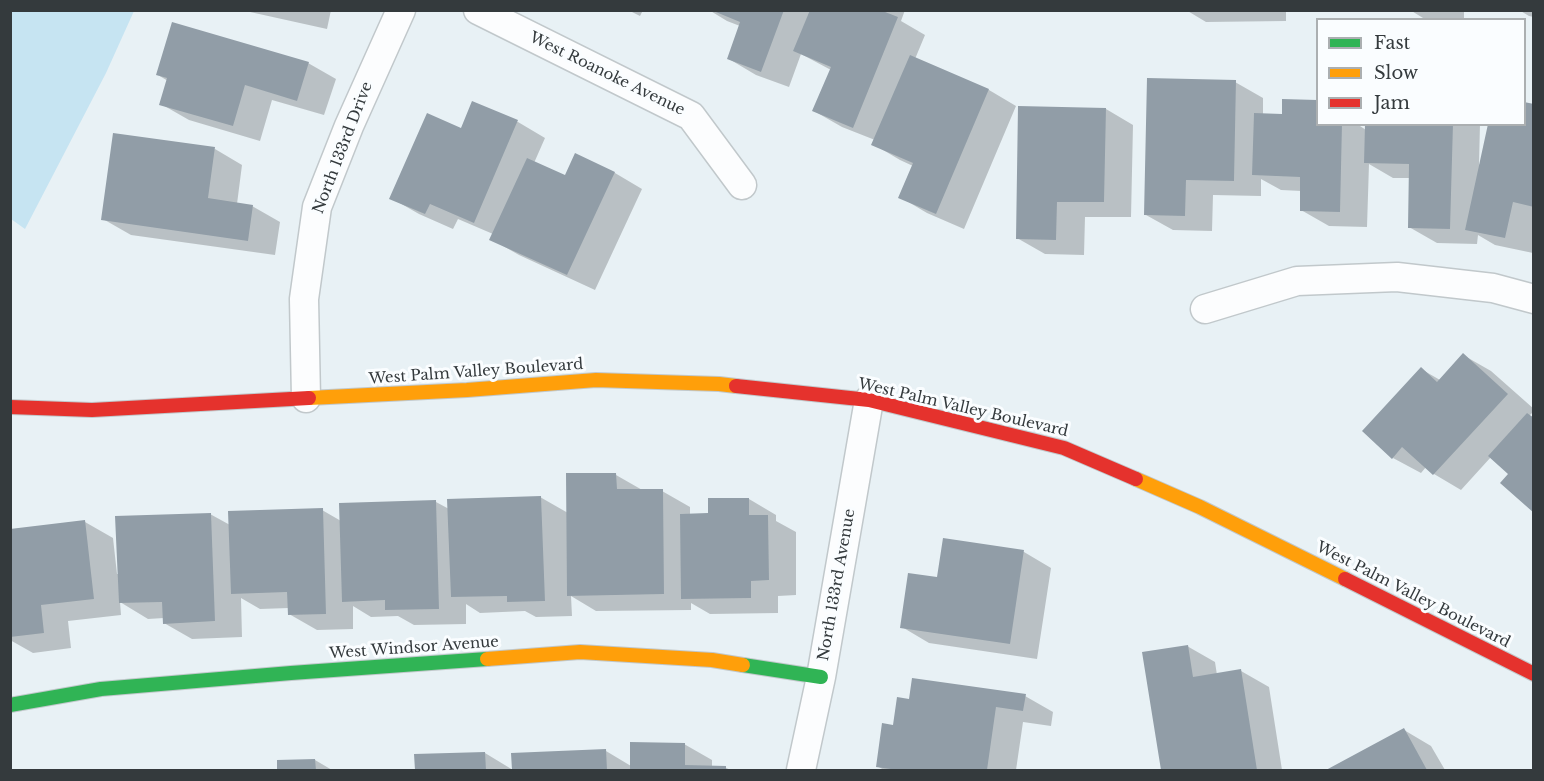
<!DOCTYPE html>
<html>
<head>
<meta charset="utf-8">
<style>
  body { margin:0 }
  #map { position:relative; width:1544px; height:781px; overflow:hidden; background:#e8f1f5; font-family:"Libre Baskerville",serif }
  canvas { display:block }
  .frame { position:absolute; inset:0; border:12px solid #343a3d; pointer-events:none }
  .legend { position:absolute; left:1316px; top:18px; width:210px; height:108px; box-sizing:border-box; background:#fafdff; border:2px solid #abafb1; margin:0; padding:8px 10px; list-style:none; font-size:18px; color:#343a3d }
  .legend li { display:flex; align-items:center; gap:12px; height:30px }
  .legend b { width:30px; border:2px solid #abafb1 }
</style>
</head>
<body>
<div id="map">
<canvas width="1544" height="781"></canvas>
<div class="frame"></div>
<ul class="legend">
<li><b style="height:8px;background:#30b455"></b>Fast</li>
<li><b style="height:8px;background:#ff9f0a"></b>Slow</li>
<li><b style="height:8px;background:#e5322d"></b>Jam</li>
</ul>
</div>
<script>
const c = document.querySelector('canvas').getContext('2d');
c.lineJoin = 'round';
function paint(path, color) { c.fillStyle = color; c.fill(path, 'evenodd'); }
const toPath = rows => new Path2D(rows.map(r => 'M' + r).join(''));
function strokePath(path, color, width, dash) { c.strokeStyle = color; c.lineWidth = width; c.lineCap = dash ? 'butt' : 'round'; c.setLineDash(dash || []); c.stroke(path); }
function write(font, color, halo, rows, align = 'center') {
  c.font = font + ' "Libre Baskerville",serif'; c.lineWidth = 6; c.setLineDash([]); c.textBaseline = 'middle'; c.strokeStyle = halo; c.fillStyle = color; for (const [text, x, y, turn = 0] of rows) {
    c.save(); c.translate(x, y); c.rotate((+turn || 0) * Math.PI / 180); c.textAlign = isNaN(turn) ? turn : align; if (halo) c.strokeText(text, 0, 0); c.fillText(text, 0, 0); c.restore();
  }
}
paint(toPath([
  [11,10,134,11,106,73,25,229,11,219]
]), '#c6e4f2');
paint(toPath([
  [241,10,331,10,327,29],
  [628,10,643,10,640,16],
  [709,10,905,10,901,21,925,35,915,59,989,90,1016,106,964,229,927,213,900,197,913,166,900,160,873,144,875,140,842,127,814,111,831,70,801,54,789,87,756,75,729,59,740,26,727,21],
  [1186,10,1286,10,1286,21,1206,22],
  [1410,10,1464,10,1464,18,1423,18],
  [1519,10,1534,10,1534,17,1529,16],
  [308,63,336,79,324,115,272,100,260,141,189,120,161,104,168,81,158,75],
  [1235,82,1263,98,1263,115,1283,115,1317,102,1318,124,1357,124,1366,130,1366,124,1480,124,1479,165,1524,124,1534,105,1533,253,1495,245,1478,235,1477,244,1437,243,1409,227,1410,178,1393,178,1369,164,1367,227,1329,226,1301,210,1302,191,1281,190,1261,179,1261,196,1213,195,1212,231,1173,230,1146,215],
  [473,103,518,122,545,138,534,163,566,177,576,155,615,173,642,189,595,290,519,255,491,239,493,234,458,219,453,229,419,214,391,198,461,129],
  [1106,109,1133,125,1131,217,1085,217,1084,255,1045,254,1017,238],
  [215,149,242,165,237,204,252,206,280,222,275,255,131,235,103,219],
  [1463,355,1491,371,1534,409,1534,411,1529,416,1510,474,1491,457,1461,490,1434,474,1426,467,1421,473,1393,458,1421,369,1440,380],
  [616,475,644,491,662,491,690,507,690,515,709,515,749,499,776,515,776,521,796,532,796,595,778,596,778,613,710,614,691,603,691,610,596,611,571,596,572,616,536,617,525,611,480,613,466,604,466,624,414,625,398,616,371,617,353,606,353,629,317,630,289,614,289,608,260,609,241,598,242,637,192,639,164,623,164,618,148,619,120,602,121,615,68,621,71,648,33,653,10,640,10,530,85,522,113,538,117,574,119,574,210,514,230,525,322,510,341,521,436,502,449,509,540,497,568,513],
  [944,540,1024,552,1051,568,1037,659,929,643,902,627,938,579],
  [1187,646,1215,662,1217,675,1241,671,1269,687,1282,770,1163,770,1144,653],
  [1025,696,1053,712,1051,726,1023,722,1016,770,884,770,877,766,894,727,910,701],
  [1404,730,1431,746,1445,770,1331,770],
  [684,744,712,760,712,767,726,768,731,770,416,770,416,756,485,753,513,770,606,751,631,766],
  [315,760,332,770,279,770,278,762]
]), '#0003');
paint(toPath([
  [711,10,784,10,761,72,727,59,740,22],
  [810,10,880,10,898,17,853,128,812,111,831,67,793,51],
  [172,22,309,62,297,101,245,85,233,126,159,105,167,78,156,75],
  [910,55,989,89,936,214,898,198,913,163,871,145],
  [1147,78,1236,80,1234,181,1186,180,1185,216,1144,215],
  [1282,99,1317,100,1318,124,1342,124,1340,212,1300,211,1300,177,1252,175,1254,113,1282,114],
  [472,101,518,120,474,223,430,204,425,214,389,199,427,113,461,128],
  [1524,102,1534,104,1534,207,1513,202,1505,238,1465,230,1488,124,1524,124],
  [1018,106,1106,108,1104,202,1057,202,1056,240,1016,239],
  [1365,124,1453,124,1450,229,1408,228,1409,164,1364,163],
  [113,133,215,147,208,198,253,205,248,241,101,220],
  [575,153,615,172,567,275,489,240,527,158,565,175],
  [1463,353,1508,394,1433,475,1402,447,1392,459,1362,431,1421,367,1437,382],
  [1527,413,1534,418,1534,513,1500,483,1508,474,1488,456],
  [566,473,616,473,617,489,663,489,664,594,567,596],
  [541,496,545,601,507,602,507,596,451,597,447,499],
  [708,498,749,498,749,515,768,515,769,580,751,581,751,598,681,599,680,514,708,513],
  [436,500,439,609,385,610,385,600,342,602,339,503],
  [323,508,326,614,288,615,287,592,231,594,228,511],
  [211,513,215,621,163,624,162,602,119,603,115,516],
  [85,520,94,599,41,605,44,633,10,637,10,529],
  [943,538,1024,550,1010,644,900,628,908,573,937,577],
  [1188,645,1193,677,1241,669,1257,770,1161,770,1142,652],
  [912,678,1026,694,1023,711,996,707,987,770,898,770,876,767,882,723,893,725,897,697,909,699],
  [1404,728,1427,770,1326,770],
  [630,742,685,743,685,765,726,766,726,770,630,770],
  [606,749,607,770,512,770,511,753],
  [485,752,486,770,415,770,414,754],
  [315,759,316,770,277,770,277,760]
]), '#919da7');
const street = toPath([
  [478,10,691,116,742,185],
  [1205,309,1297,281,1397,277,1493,288,1534,299],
  [306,398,304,299,317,207,349,126,401,10],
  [801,770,821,677,869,400]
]);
const fast = toPath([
  [743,665,821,677],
  [10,705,101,689,291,673,487,659]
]);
const slow = toPath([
  [309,398,467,390,596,380,719,384,736,386],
  [1136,479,1200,507,1345,579],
  [487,659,580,652,712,660,743,665]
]);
const jam = toPath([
  [736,386,869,400,1064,448,1136,479],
  [10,407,92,410,309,398],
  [1345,579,1534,674]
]);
strokePath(street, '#c1c8cb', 31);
strokePath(fast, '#c1c8cb', 16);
strokePath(slow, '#c1c8cb', 16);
strokePath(jam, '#c1c8cb', 16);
strokePath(street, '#fcfdfe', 28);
strokePath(fast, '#30b455', 14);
strokePath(slow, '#ff9f0a', 14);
strokePath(jam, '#e5322d', 14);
write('15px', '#343a3d', '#fafdff', [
  ["West Roanoke Avenue",607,74,26],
  ["North 133rd Drive",343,148,-69],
  ["West Palm Valley Boulevard",476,372,-4],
  ["West Palm Valley Boulevard",963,408,13],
  ["North 133rd Avenue",837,585,-80],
  ["West Palm Valley Boulevard",1413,595,27],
  ["West Windsor Avenue",414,648,-4]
]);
</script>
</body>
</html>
